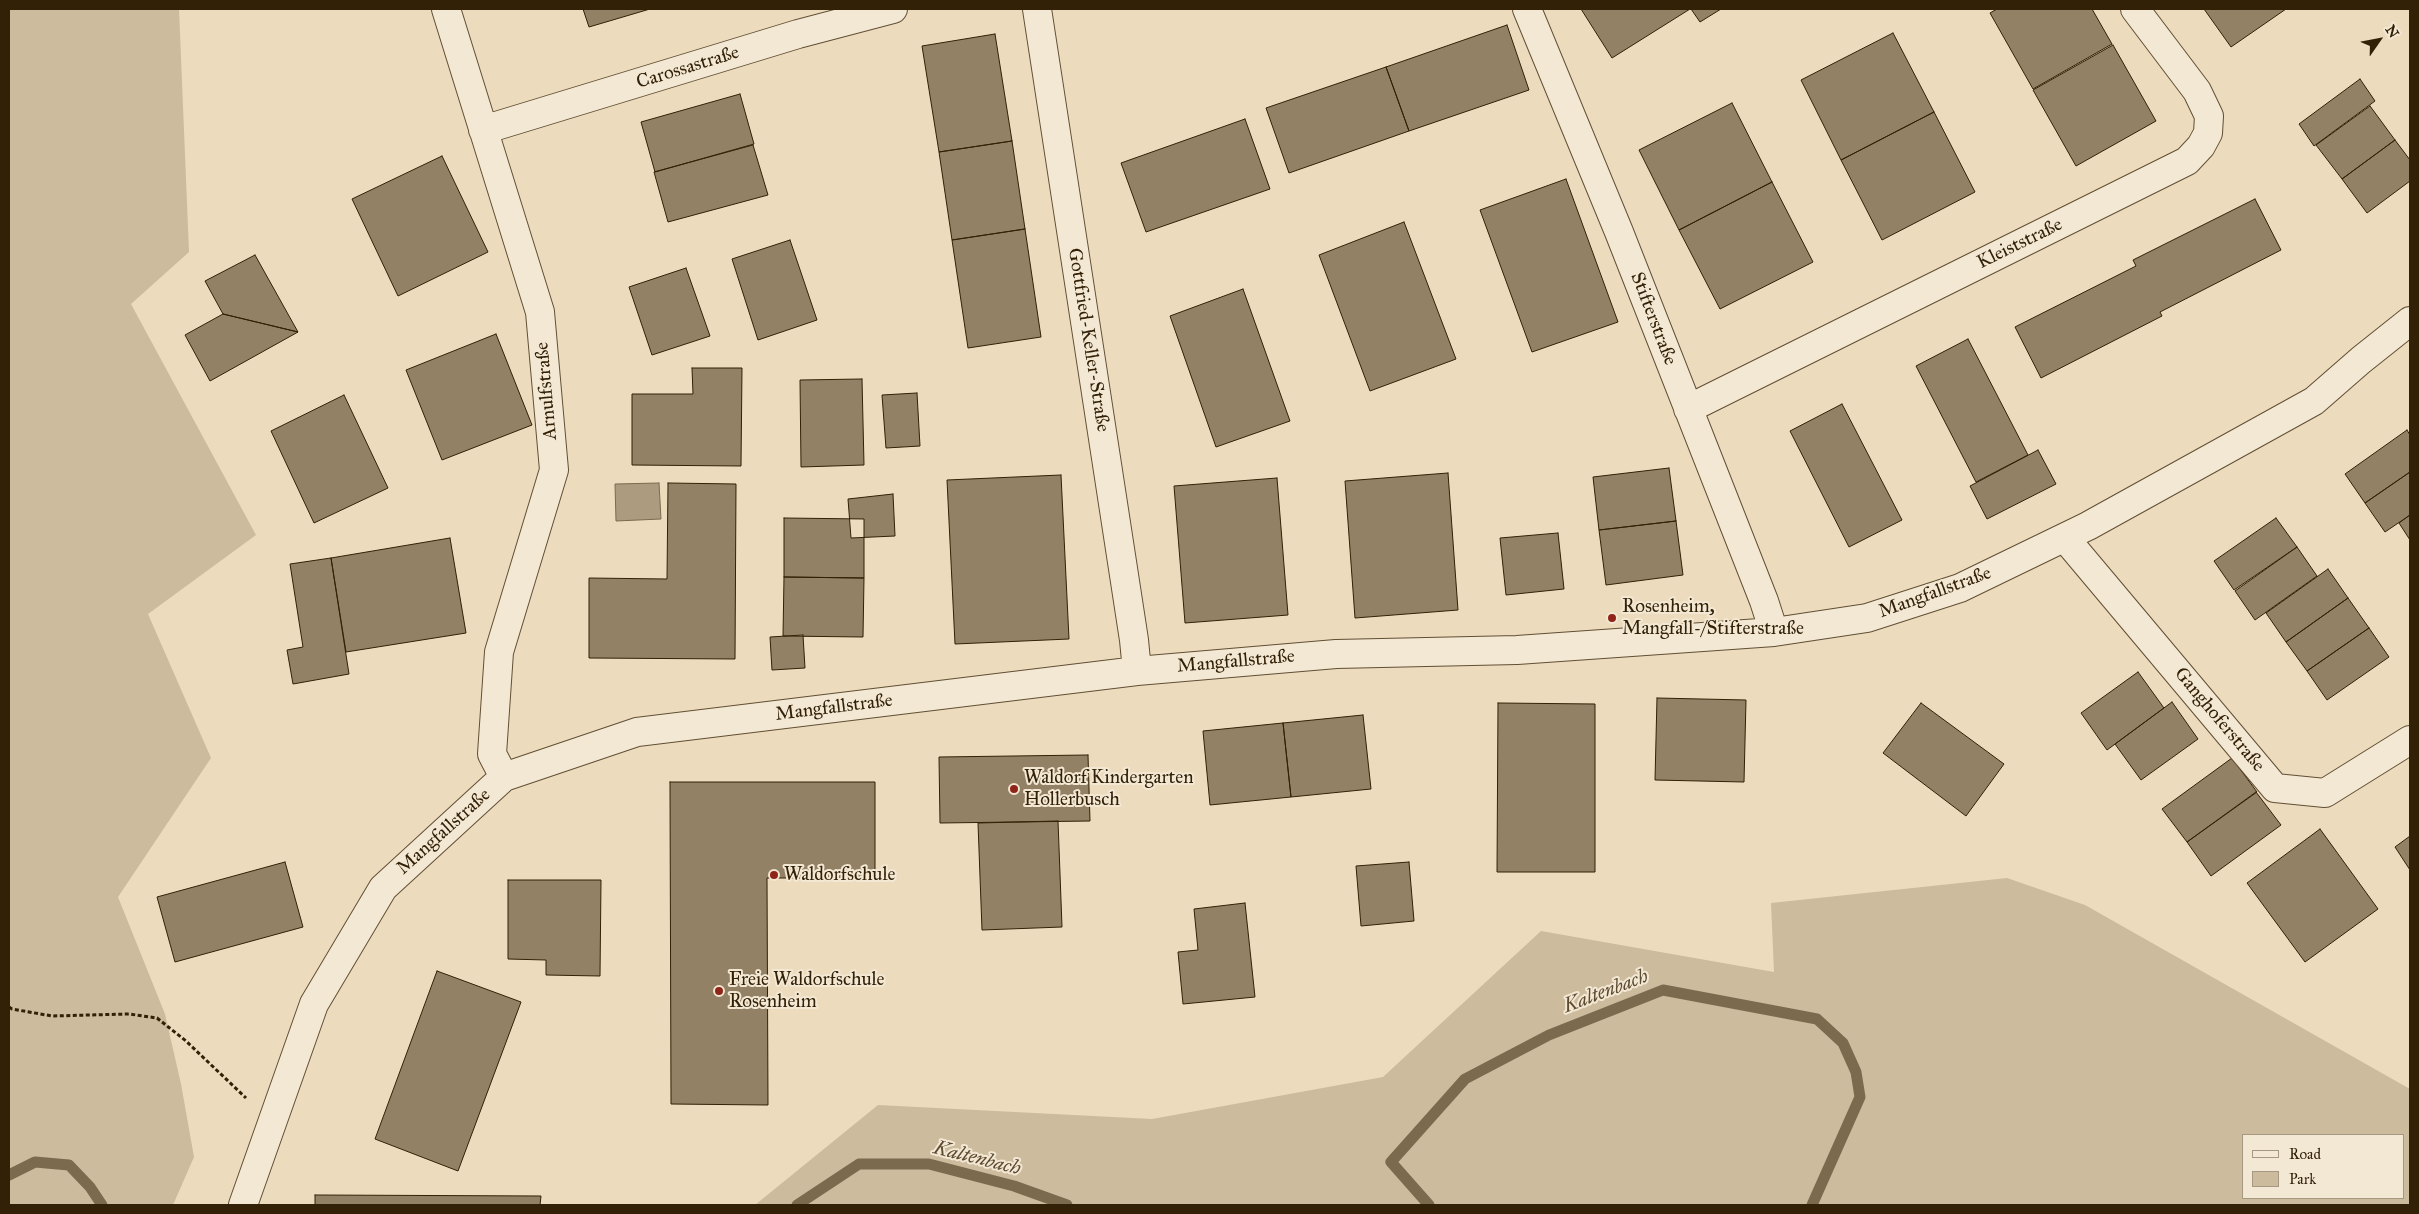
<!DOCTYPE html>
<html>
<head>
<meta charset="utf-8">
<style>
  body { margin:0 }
  #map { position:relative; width:2419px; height:1214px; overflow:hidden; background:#eddbbd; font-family:"IM FELL Great Primer",serif }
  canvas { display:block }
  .frame { position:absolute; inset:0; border:10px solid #322007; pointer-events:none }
  .legend { position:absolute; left:2242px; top:1134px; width:162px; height:65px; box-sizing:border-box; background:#f3e8d4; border:1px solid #a69882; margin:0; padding:6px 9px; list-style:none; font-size:15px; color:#322007 }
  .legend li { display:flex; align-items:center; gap:10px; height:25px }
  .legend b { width:25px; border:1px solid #a69882 }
  .north { position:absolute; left:2354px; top:15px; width:50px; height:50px; -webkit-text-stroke:4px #f3e8d4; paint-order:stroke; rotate:57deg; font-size:14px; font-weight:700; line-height:20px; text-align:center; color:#322007 }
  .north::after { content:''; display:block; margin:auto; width:18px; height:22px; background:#322007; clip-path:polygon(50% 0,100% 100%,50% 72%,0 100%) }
</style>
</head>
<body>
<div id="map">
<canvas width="2419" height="1214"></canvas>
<div class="frame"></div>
<ul class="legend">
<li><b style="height:6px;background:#f3e8d4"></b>Road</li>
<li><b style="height:14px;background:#cdbb9e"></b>Park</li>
</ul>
<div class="north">N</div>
</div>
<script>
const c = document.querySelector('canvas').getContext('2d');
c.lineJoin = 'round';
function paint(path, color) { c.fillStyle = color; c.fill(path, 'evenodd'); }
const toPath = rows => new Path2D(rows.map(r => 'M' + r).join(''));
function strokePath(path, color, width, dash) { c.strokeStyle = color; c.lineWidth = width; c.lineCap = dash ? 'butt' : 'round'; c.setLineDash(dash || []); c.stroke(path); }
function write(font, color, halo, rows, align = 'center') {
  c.font = font + ' "IM FELL Great Primer",serif'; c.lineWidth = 4; c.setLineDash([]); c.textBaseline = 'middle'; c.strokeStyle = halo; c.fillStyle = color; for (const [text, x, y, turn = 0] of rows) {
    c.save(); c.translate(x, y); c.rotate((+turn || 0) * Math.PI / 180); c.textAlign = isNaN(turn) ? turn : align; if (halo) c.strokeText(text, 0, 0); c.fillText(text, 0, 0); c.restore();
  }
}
paint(toPath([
  [9,9,179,9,189,252,131,304,256,535,148,614,211,758,118,897,165,1014,181,1084,194,1157,173,1205,9,1205],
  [2007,878,2085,905,2410,1089,2410,1205,755,1205,878,1105,1152,1119,1383,1077,1541,931,1774,972,1771,903],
  [2243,1135,2403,1135,2403,1198,2243,1198]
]), '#cdbb9e');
const water = toPath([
  [659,483,661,519,616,521,615,484,659,483]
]);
paint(water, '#ad9b7f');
strokePath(water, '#7c6a4f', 1);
strokePath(toPath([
  [9,1175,35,1162,69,1165,90,1187,102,1205],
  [797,1205,859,1164,929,1164,1014,1186,1067,1205],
  [1429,1205,1391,1162,1465,1079,1549,1035,1663,990,1817,1019,1843,1043,1856,1072,1860,1097,1812,1205]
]), '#7c6a4f', 11);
const building = toPath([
  [583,9,650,9,589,27,583,9],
  [1581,9,1690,9,1612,58,1581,9],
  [1691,9,1721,9,1700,22,1691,9],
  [1997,9,2092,9,2112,44,2033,89,1990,13,1997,9],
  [2204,9,2286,9,2231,47,2204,9],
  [1507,25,1529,90,1409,131,1386,67,1507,25],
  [1893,33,1934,112,1841,160,1801,80,1893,33],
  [995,34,1012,141,939,152,922,46,995,34],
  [2113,45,2156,121,2076,166,2033,90,2113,45],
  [1386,67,1409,131,1289,173,1266,108,1386,67],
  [2360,79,2375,101,2314,146,2299,124,2360,79],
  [740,94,754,144,655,172,641,122,740,94],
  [1732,103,1772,182,1679,230,1639,150,1732,103],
  [2370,106,2395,140,2342,179,2316,145,2370,106],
  [1934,112,1975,192,1882,240,1841,160,1934,112],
  [1245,119,1270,189,1146,232,1121,163,1245,119],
  [2395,140,2410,160,2410,181,2367,213,2342,179,2395,140],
  [1012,141,1025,229,952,240,939,152,1012,141],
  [753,145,768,195,668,222,654,172,753,145],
  [442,156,488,252,398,296,352,199,442,156],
  [1566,179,1618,322,1532,352,1480,210,1566,179],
  [1772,182,1813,262,1720,309,1679,230,1772,182],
  [2255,199,2281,250,2160,312,2162,316,2041,378,2015,327,2136,266,2133,260,2255,199],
  [1404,222,1456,359,1370,391,1319,255,1404,222],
  [1025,229,1041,337,968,348,952,240,1025,229],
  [790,240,817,320,758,340,732,259,790,240],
  [255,255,298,332,223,314,205,281,255,255],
  [686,268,710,336,652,355,629,287,686,268],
  [1243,289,1290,421,1216,447,1170,316,1243,289],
  [223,314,298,332,210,381,185,335,223,314],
  [496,334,532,425,442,460,406,370,496,334],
  [1968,339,2028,455,1976,482,1916,366,1968,339],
  [692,368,742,368,741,466,632,465,632,394,693,394,692,368],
  [862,379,864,465,801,467,800,380,862,379],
  [917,393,920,446,886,448,882,395,917,393],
  [344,395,388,488,314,523,271,431,344,395],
  [1842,404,1902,520,1849,547,1790,431,1842,404],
  [2407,430,2410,435,2410,472,2365,503,2345,474,2407,430],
  [2038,450,2056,484,1987,519,1970,486,2038,450],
  [1669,468,1676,521,1599,530,1593,477,1669,468],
  [2410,472,2410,515,2385,532,2365,503,2410,472],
  [1448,473,1458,610,1355,618,1345,481,1448,473],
  [1061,475,1069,639,955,644,947,480,1061,475],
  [1277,478,1288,615,1185,623,1174,486,1277,478],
  [668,483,736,484,735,659,589,658,589,578,667,579,668,483],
  [893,494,895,536,851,538,848,499,893,494],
  [2410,515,2410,540,2399,523,2410,515],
  [784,518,864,519,864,578,784,577,784,518],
  [2276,518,2297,547,2234,590,2214,561,2276,518],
  [1676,521,1683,575,1606,585,1599,530,1676,521],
  [1558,533,1564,589,1506,595,1500,538,1558,533],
  [450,538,466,633,346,652,331,558,450,538],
  [2297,547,2317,576,2255,620,2235,591,2297,547],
  [331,558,349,674,293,684,287,650,303,647,290,564,331,558],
  [2328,569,2348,598,2286,642,2266,613,2328,569],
  [784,577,864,578,863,637,783,636,784,577],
  [2348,598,2369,628,2307,671,2286,642,2348,598],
  [2369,628,2389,657,2327,700,2307,671,2369,628],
  [803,635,805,668,772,670,770,637,803,635],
  [2138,672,2164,708,2107,750,2081,713,2138,672],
  [1657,698,1746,700,1744,782,1655,780,1657,698],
  [2172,702,2198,739,2141,780,2115,744,2172,702],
  [1498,703,1595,704,1595,872,1497,872,1498,703],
  [1921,703,2004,764,1966,816,1883,753,1921,703],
  [1363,715,1371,789,1291,797,1283,723,1363,715],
  [1283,723,1291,797,1210,805,1203,731,1283,723],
  [1088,755,1090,821,940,823,939,757,1088,755],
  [2232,758,2257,792,2187,842,2162,809,2232,758],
  [670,782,875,782,875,878,767,878,768,1105,671,1104,670,782],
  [2256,792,2281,825,2211,876,2187,842,2256,792],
  [1058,821,1062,927,982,930,978,823,1058,821],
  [2320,829,2378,909,2305,962,2247,883,2320,829],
  [2410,836,2410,870,2395,847,2410,836],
  [285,862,303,927,175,962,157,897,285,862],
  [1409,862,1414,921,1361,926,1356,866,1409,862],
  [508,880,601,880,600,976,546,975,546,960,508,959,508,880],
  [1245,903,1255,997,1183,1004,1178,952,1198,950,1194,909,1245,903],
  [437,971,521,1002,458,1171,375,1139,437,971],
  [315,1195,541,1196,540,1205,315,1205,315,1195]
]);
paint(building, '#938166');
strokePath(building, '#322007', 1);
const minor = toPath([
  [446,9,540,312,554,470,499,652,492,754,504,777],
  [1037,9,1134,640,1137,671],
  [1527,9,1619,232,1764,601,1774,632],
  [483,130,798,34,893,9],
  [1688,409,2187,161,2201,146,2208,133,2209,116,2197,91,2135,9],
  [2065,538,2275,788,2325,793,2410,740],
  [243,1205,314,1004,383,888,504,777,637,732,1137,671,1336,654,1517,650,1774,632,1867,618,1960,588,2088,526,2314,401,2361,360,2410,321]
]);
strokePath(minor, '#614f34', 30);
strokePath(toPath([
  [9,1007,12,1009,52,1016,129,1014,157,1018,186,1041,246,1098]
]), '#322007', 3, [4, 2.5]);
strokePath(minor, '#f3e8d4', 28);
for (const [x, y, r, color] of [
  [1612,618,5,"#8f2418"],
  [1014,789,5,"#8f2418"],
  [774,875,5,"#8f2418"],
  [719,991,5,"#8f2418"]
]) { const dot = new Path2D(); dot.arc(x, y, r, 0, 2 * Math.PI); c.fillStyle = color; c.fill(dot); strokePath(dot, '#f3e8d4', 2); }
write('19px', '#322007', '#f3e8d4', [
  ["Carossastraße",688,68,-17],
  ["Kleiststraße",2020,244,-26],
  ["Stifterstraße",1653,319,69],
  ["Gottfried-Keller-Straße",1088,340,81],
  ["Arnulfstraße",547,391,-95],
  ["Mangfallstraße",1935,593,-20],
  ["Mangfallstraße",1236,662,-5],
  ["Mangfallstraße",834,708,-7],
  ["Ganghoferstraße",2219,720,50],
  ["Mangfallstraße",444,832,-42]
]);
write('19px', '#322007', '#f3e8d4', [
  ["Rosenheim,",1622,607],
  ["Mangfall-/Stifterstraße",1622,629],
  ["Waldorf Kindergarten",1024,778],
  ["Hollerbusch",1024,800],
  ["Waldorfschule",784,875],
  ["Freie Waldorfschule",729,980],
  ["Rosenheim",729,1002]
], 'left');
write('italic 20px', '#5d4b31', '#f3e8d4', [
  ["Kaltenbach",1606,992,-21],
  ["Kaltenbach",977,1159,14]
]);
</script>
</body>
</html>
